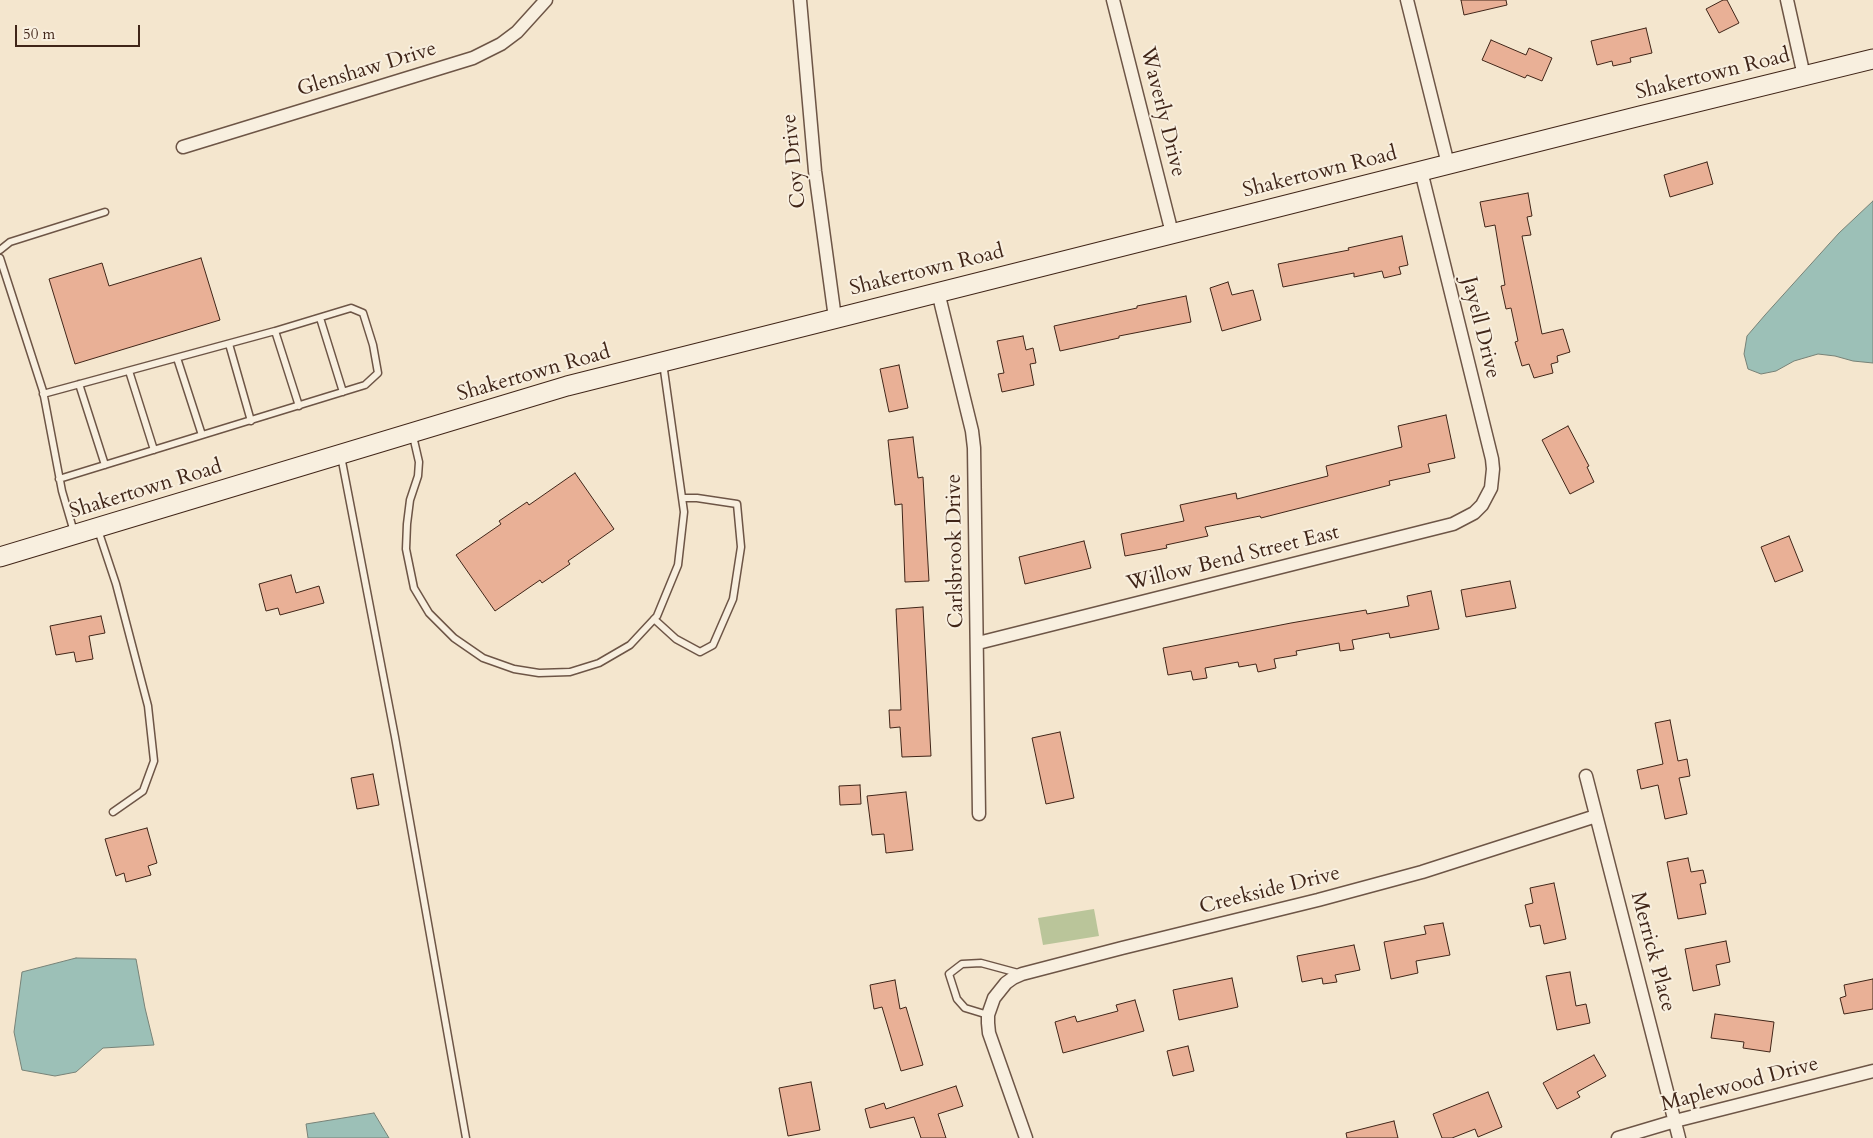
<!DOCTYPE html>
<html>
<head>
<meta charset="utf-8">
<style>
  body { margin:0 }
  #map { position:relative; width:1873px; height:1138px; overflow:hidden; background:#f4e6ce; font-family:Cardo,serif }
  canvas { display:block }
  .scale { position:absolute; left:15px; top:25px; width:125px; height:22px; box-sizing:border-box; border:2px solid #402518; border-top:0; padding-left:6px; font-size:15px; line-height:18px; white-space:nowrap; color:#402518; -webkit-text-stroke:4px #f8efdf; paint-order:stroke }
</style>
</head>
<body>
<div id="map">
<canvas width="1873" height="1138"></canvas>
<div class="scale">50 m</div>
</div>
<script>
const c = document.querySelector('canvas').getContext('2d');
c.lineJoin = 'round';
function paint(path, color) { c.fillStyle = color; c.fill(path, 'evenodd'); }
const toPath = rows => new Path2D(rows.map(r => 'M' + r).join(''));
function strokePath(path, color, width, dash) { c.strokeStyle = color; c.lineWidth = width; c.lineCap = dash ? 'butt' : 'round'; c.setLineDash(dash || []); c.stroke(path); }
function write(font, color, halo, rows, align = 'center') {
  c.font = font + ' Cardo,serif'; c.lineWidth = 4; c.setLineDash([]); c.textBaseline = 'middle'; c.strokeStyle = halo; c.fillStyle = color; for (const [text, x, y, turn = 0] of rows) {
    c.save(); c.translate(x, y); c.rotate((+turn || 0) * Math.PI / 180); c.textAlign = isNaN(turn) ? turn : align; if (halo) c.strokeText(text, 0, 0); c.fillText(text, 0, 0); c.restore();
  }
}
paint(toPath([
  [1094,909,1099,936,1043,945,1038,918]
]), '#bac59a');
const water = toPath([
  [1873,201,1873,363,1853,361,1835,356,1818,354,1794,361,1776,371,1761,374,1748,369,1744,354,1747,336,1765,315,1839,233,1873,201],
  [76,958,136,959,145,1008,154,1045,103,1048,76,1072,55,1076,22,1070,14,1032,22,972,76,958],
  [374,1113,389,1138,308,1138,306,1124,374,1113]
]);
paint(water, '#9cc0b7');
strokePath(water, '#778277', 1);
const building = toPath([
  [1461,0,1506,0,1507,5,1464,15,1461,0],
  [1723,0,1727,0,1739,23,1719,33,1706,9,1723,0],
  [1646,28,1652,53,1630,58,1631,62,1613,66,1612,61,1597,65,1591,41,1646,28],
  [1491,40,1526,55,1529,48,1552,58,1542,81,1527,75,1525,78,1482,60,1491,40],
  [1707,162,1713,184,1670,197,1664,175,1707,162],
  [1528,193,1532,216,1527,217,1531,235,1522,236,1542,334,1563,329,1570,352,1557,356,1558,362,1551,364,1553,373,1534,378,1529,364,1522,366,1515,342,1518,341,1511,308,1506,309,1501,286,1505,285,1495,225,1485,227,1480,202,1528,193],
  [1402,236,1408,265,1399,267,1401,274,1384,278,1382,271,1354,277,1354,273,1283,287,1278,264,1349,250,1348,248,1402,236],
  [201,258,220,320,75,364,49,279,102,263,109,286,201,258],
  [1228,282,1232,295,1253,290,1261,320,1222,331,1210,288,1228,282],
  [1186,296,1191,322,1119,336,1119,338,1060,351,1054,326,1137,308,1137,306,1186,296],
  [1023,336,1026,350,1033,348,1036,363,1030,364,1034,385,1002,392,998,374,1004,373,997,341,1023,336],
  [899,365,908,408,889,412,880,369,899,365],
  [1446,415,1455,458,1428,464,1430,472,1389,481,1390,485,1261,518,1260,516,1205,527,1208,536,1166,545,1167,548,1125,556,1121,534,1184,521,1180,505,1236,493,1237,499,1328,476,1326,466,1402,447,1398,426,1446,415],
  [1568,426,1589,466,1587,467,1594,482,1570,494,1542,440,1568,426],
  [913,437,918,478,923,477,929,581,905,582,902,504,895,505,888,440,913,437],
  [575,473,614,529,568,561,570,564,542,583,540,580,495,611,456,555,501,524,499,521,527,502,529,505,575,473],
  [1789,536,1803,571,1775,582,1761,547,1789,536],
  [1084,541,1091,568,1025,584,1019,557,1084,541],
  [291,575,296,593,319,586,324,603,280,615,278,608,266,611,259,584,291,575],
  [1510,581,1516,608,1466,617,1461,590,1510,581],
  [1431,591,1439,629,1390,638,1389,633,1352,640,1354,649,1340,651,1339,643,1296,651,1297,655,1274,659,1276,668,1258,672,1256,664,1239,667,1238,662,1205,668,1207,678,1193,680,1191,671,1168,675,1163,648,1291,623,1366,610,1367,614,1409,606,1407,596,1431,591],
  [923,607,931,756,902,757,900,727,890,728,889,710,901,710,896,609,923,607],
  [101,616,105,633,89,636,93,659,76,662,74,652,56,655,50,626,101,616],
  [1670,720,1678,761,1687,759,1690,776,1679,778,1687,814,1665,819,1658,785,1641,789,1637,770,1663,764,1655,723,1670,720],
  [1060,732,1074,798,1046,804,1032,738,1060,732],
  [373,774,379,805,357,809,351,778,373,774],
  [860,785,861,804,840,805,839,786,860,785],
  [906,792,913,850,886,853,884,834,872,835,867,796,906,792],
  [147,828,157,863,148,866,151,875,126,882,124,873,116,876,105,839,147,828],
  [1688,858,1691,872,1703,870,1706,883,1700,884,1706,914,1678,919,1667,862,1688,858],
  [1554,883,1566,939,1544,944,1540,925,1530,927,1525,905,1533,903,1530,888,1554,883],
  [1443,923,1450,955,1416,961,1418,973,1391,979,1384,942,1426,934,1424,926,1443,923],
  [1726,941,1730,962,1716,965,1720,985,1693,991,1685,949,1726,941],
  [1354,945,1360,970,1335,975,1337,982,1323,984,1322,978,1302,982,1297,956,1354,945],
  [1570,972,1576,1006,1586,1004,1590,1023,1557,1030,1546,976,1570,972],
  [1232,978,1238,1007,1179,1020,1173,990,1232,978],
  [1873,979,1873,1009,1844,1014,1840,998,1846,996,1844,985,1873,979],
  [895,980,900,1009,906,1007,923,1065,901,1071,882,1007,874,1009,870,985,895,980],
  [1135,1000,1144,1031,1063,1053,1055,1022,1075,1016,1077,1022,1118,1011,1116,1005,1135,1000],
  [1715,1014,1774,1022,1770,1052,1743,1048,1744,1042,1711,1038,1715,1014],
  [1188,1046,1194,1071,1173,1076,1167,1051,1188,1046],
  [1594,1055,1606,1076,1577,1092,1580,1097,1557,1109,1543,1083,1594,1055],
  [811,1082,820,1130,788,1136,779,1088,811,1082],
  [956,1086,963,1106,938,1114,946,1138,921,1138,914,1117,870,1128,865,1109,884,1103,886,1109,956,1086],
  [1488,1092,1502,1127,1478,1137,1475,1129,1452,1138,1442,1138,1433,1114,1488,1092],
  [1394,1121,1398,1138,1347,1138,1346,1133,1394,1121]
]);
paint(building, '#e9b096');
strokePath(building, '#402518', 1);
const lane = toPath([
  [0,250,10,242,105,212],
  [0,258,43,391,62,491,74,532],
  [320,318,343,392],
  [275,331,299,406],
  [229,344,251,421],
  [177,358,202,435],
  [129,371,154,450],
  [79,384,105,465],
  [43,394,275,331,351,308,363,313,373,345,378,373,365,385,59,479],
  [413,436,419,462,418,476,410,500,407,524,406,549,414,588,429,613,454,638,483,658,514,669,539,673,570,672,599,663,630,645,657,616,678,565,684,512,663,363],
  [341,456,395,737,466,1138],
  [98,530,116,584,148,706,154,761,143,791,113,812],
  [654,619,676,639,700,652,713,645,733,599,741,547,737,504,697,498,682,498],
  [988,1015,965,1008,957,999,949,974,962,964,981,963,1018,973]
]);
const street = toPath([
  [800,0,815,171,835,318],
  [1113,0,1172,233],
  [1407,0,1448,164],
  [1787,0,1804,76],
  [183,147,473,58,501,44,517,32,546,0],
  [938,292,972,431,974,448,979,814],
  [978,643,1453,524,1474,513,1482,505,1491,488,1493,469,1492,459,1421,171],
  [1586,776,1679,1138],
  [1026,1138,989,1033,988,1023,988,1015,994,998,1006,983,1013,978,1022,974,1122,948,1318,900,1422,872,1596,816],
  [1618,1138,1675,1121,1873,1071]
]);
const secondary = toPath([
  [0,557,567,386,1640,116,1873,59]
]);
strokePath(lane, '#6d5546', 9);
strokePath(street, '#6d5546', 15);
strokePath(secondary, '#402518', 21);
strokePath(lane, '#f8efdf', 6);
strokePath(street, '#f8efdf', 12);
strokePath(secondary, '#f8efdf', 19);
write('21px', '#402518', '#f8efdf', [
  ["Glenshaw Drive",367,70,-17],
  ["Shakertown Road",1713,75,-14],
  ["Waverly Drive",1162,112,76],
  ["Coy Drive",795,161,-96],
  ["Shakertown Road",1320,173,-14],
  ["Shakertown Road",927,271,-14],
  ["Jayell Drive",1480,328,76],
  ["Shakertown Road",534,374,-16],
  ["Shakertown Road",146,490,-17],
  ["Carlsbrook Drive",956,551,-91],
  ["Willow Bend Street East",1233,559,-14],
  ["Creekside Drive",1270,891,-14],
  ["Merrick Place",1652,952,75],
  ["Maplewood Drive",1740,1085,-15]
]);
</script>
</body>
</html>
